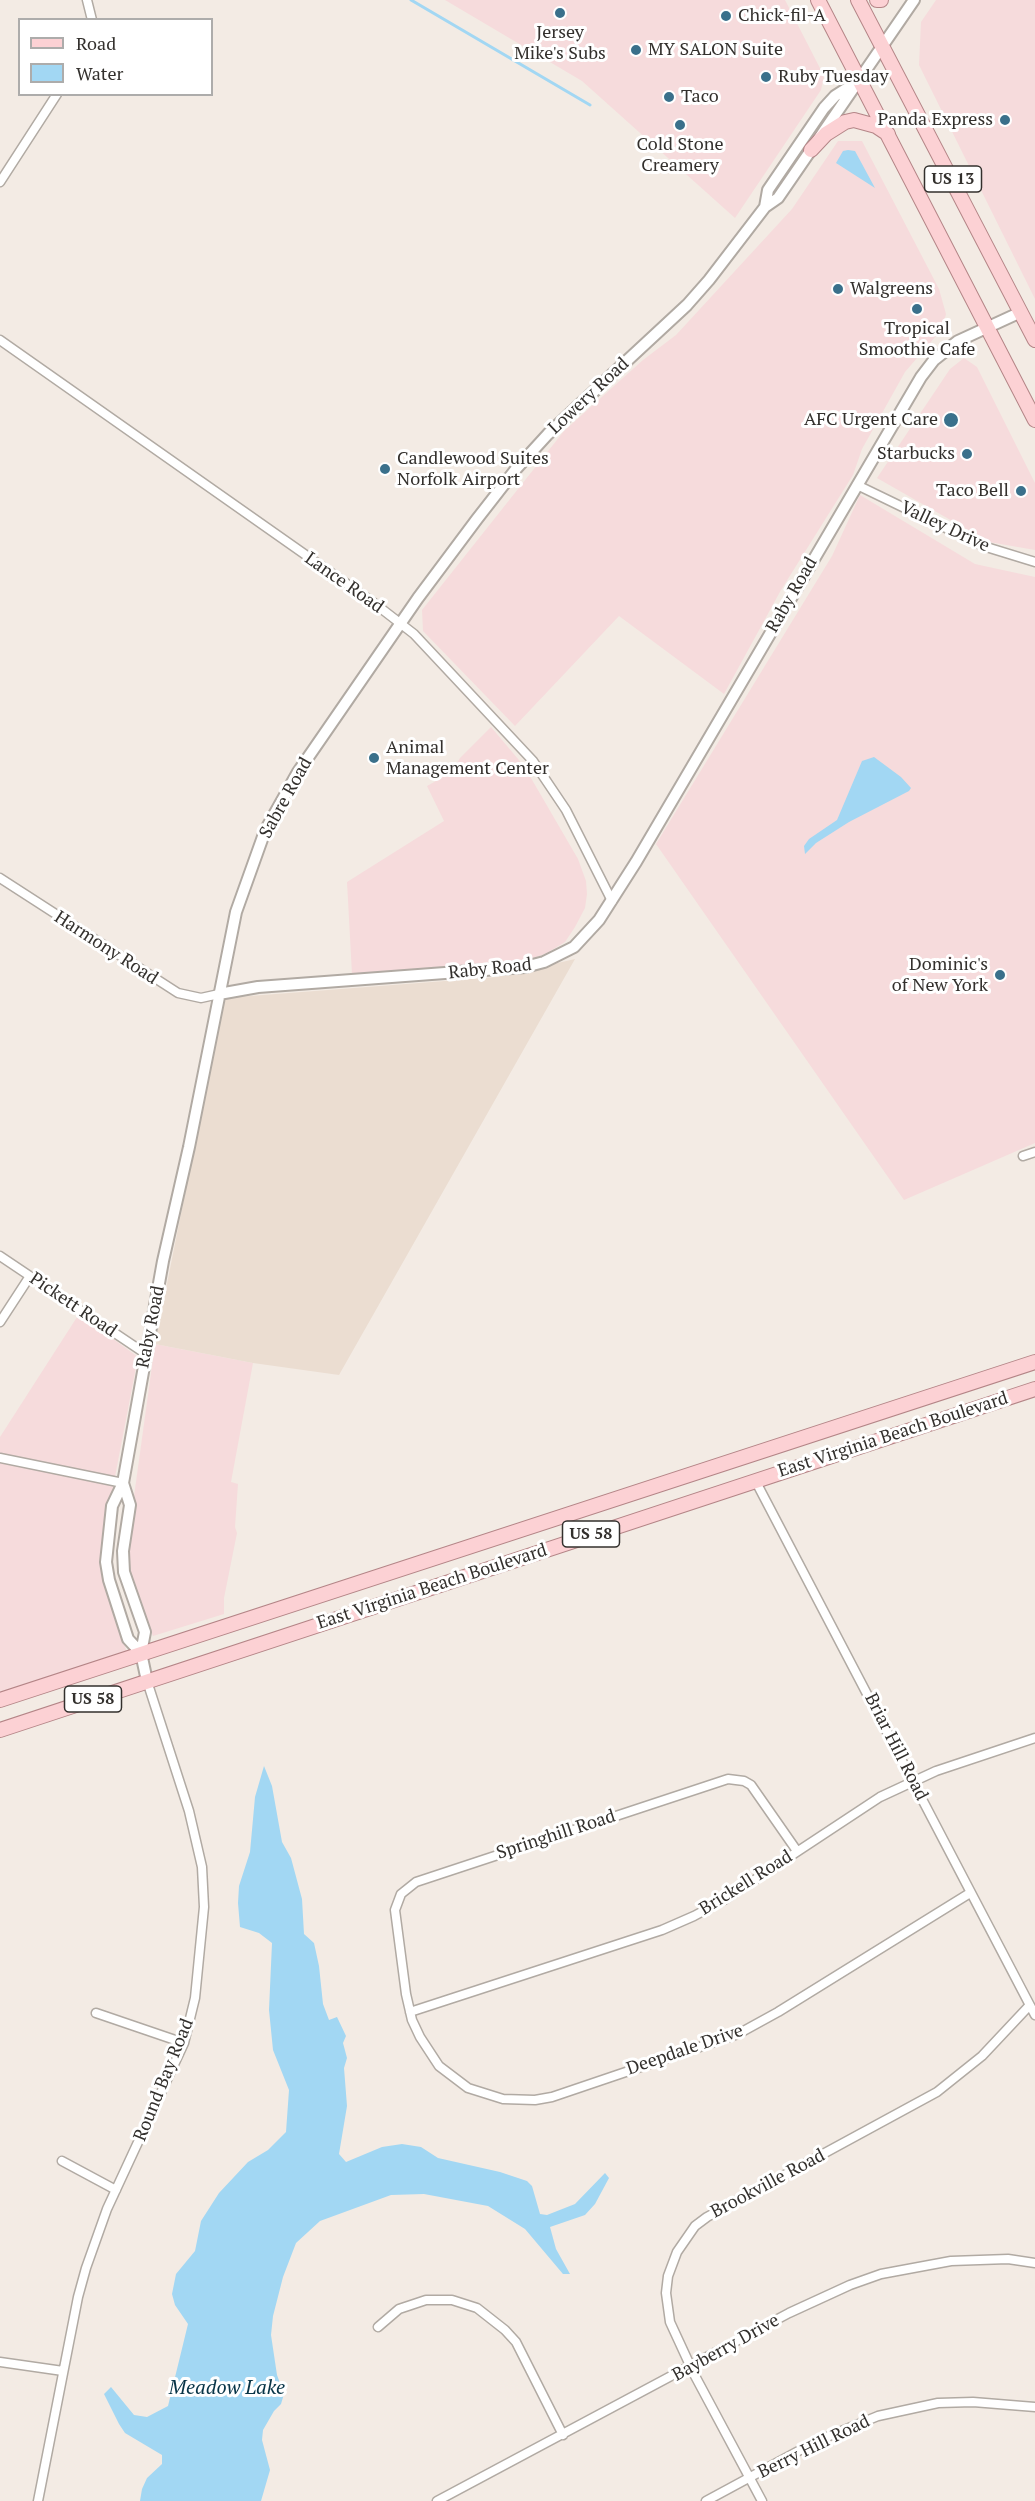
<!DOCTYPE html>
<html>
<head>
<meta charset="utf-8">
<style>
  body { margin:0 }
  #map { position:relative; width:1035px; height:2501px; overflow:hidden; background:#f3ebe4; font-family:"PT Serif",serif }
  canvas { display:block }
  .legend { position:absolute; left:18px; top:18px; width:195px; height:78px; box-sizing:border-box; background:#fff; border:2px solid #adacab; margin:0; padding:8px 10px; list-style:none; font-size:18px; color:#33302d }
  .legend li { display:flex; align-items:center; gap:12px; height:30px }
  .legend b { width:30px; border:2px solid #adacab }
</style>
</head>
<body>
<div id="map">
<canvas width="1035" height="2501"></canvas>
<ul class="legend">
<li><b style="height:8px;background:#fcd1d4"></b>Road</li>
<li><b style="height:16px;background:#a2d7f3"></b>Water</li>
</ul>
</div>
<script>
const c = document.querySelector('canvas').getContext('2d');
c.lineJoin = 'round';
function paint(path, color) { c.fillStyle = color; c.fill(path, 'evenodd'); }
const toPath = rows => new Path2D(rows.map(r => 'M' + r).join(''));
function strokePath(path, color, width, dash) { c.strokeStyle = color; c.lineWidth = width; c.lineCap = dash ? 'butt' : 'round'; c.setLineDash(dash || []); c.stroke(path); }
function write(font, color, halo, rows, align = 'center') {
  c.font = font + ' "PT Serif",serif'; c.lineWidth = 6; c.setLineDash([]); c.textBaseline = 'middle'; c.strokeStyle = halo; c.fillStyle = color; for (const [text, x, y, turn = 0] of rows) {
    c.save(); c.translate(x, y); c.rotate((+turn || 0) * Math.PI / 180); c.textAlign = isNaN(turn) ? turn : align; if (halo) c.strokeText(text, 0, 0); c.fillText(text, 0, 0); c.restore();
  }
}
paint(toPath([
  [445,0,785,0,824,76,821,90,735,218,582,81],
  [936,0,1035,0,1035,299,919,65,921,22],
  [838,141,862,141,939,289,946,314,942,329,905,372,862,449,853,475,781,590,724,694,619,616,515,726,423,631,422,610,564,431,643,360,676,335,792,209],
  [964,358,977,367,1035,483,1035,550,989,542,877,478,950,369],
  [860,495,975,564,1035,577,1035,1143,904,1200,656,844,832,556],
  [491,727,524,766,578,859,586,881,587,894,585,908,575,927,565,942,547,953,529,960,352,974,347,882,444,821,427,786,452,772,460,758],
  [79,1314,138,1357,113,1487,103,1575,127,1653,0,1692,0,1437],
  [155,1344,253,1363,231,1482,238,1484,235,1527,237,1533,224,1598,224,1614,153,1636,130,1583,127,1547]
]), '#f6dbdc');
paint(toPath([
  [575,959,339,1375,253,1363,155,1344,224,998,497,977]
]), '#ebddd1');
paint(toPath([
  [848,150,855,151,875,188,836,163,843,151],
  [874,757,901,777,911,788,909,791,849,822,816,843,805,854,804,846,809,839,837,820,862,761],
  [264,1766,272,1786,282,1842,291,1858,302,1899,304,1934,314,1943,319,1966,323,2004,329,2020,337,2017,346,2036,343,2043,347,2058,344,2068,347,2106,339,2154,346,2162,382,2147,402,2144,421,2147,438,2158,500,2172,527,2181,532,2186,540,2214,547,2215,575,2204,605,2173,609,2178,595,2204,585,2215,550,2227,556,2249,570,2274,563,2274,525,2229,488,2206,424,2194,391,2195,320,2221,296,2243,283,2277,273,2316,271,2335,277,2375,284,2394,281,2404,274,2411,263,2430,262,2440,270,2470,261,2501,140,2501,142,2489,147,2478,162,2464,162,2455,125,2433,119,2424,104,2394,111,2387,134,2415,147,2417,168,2406,188,2324,175,2305,172,2294,176,2274,195,2251,201,2221,219,2193,248,2162,268,2150,286,2132,289,2090,273,2050,269,2010,272,1943,259,1933,240,1927,238,1903,239,1886,250,1852,255,1797]
]), '#a2d7f3');
strokePath(toPath([
  [411,0,590,105]
]), '#a2d7f3', 3);
const minor = toPath([
  [87,0,92,20],
  [0,182,57,94],
  [0,340,374,603,414,634,533,761,566,810,612,901],
  [857,485,983,546,1035,562],
  [0,878,178,993,201,998,219,994],
  [1023,1156,1035,1152],
  [0,1256,146,1354],
  [0,1322,30,1276],
  [0,1458,123,1483],
  [755,1480,1035,2015],
  [797,1851,751,1785,744,1781,728,1779,416,1882,401,1894,395,1910,406,1994,412,2020,420,2037,439,2066,468,2088,503,2099,535,2100,552,2097,738,2034,778,2012,970,1893],
  [410,2012,662,1930,694,1916,724,1900,880,1797,936,1771,1035,1738],
  [96,2013,184,2043],
  [62,2161,116,2190],
  [378,2327,399,2309,426,2300,452,2300,477,2308,505,2330,516,2342,563,2435],
  [0,2362,63,2371],
  [38,2501,78,2297,86,2268,107,2209,184,2043,195,1998,204,1907,202,1867,189,1811,147,1681],
  [437,2501,789,2313,850,2285,881,2274,951,2261,1008,2259,1035,2263],
  [706,2501,817,2441,878,2416,938,2403,973,2402,1035,2407],
  [762,2501,694,2374,670,2322,666,2293,668,2276,677,2252,695,2226,707,2217,937,2092,982,2056,1029,2006]
]);
const tertiary = toPath([
  [765,207,768,190,824,108,835,96,857,82],
  [219,994,258,987,525,967,544,962,574,947,599,920,636,862,921,377,934,360,958,341,1021,312],
  [123,1483,130,1505,123,1551,124,1572,145,1632,141,1653,147,1681],
  [141,1653,128,1639,109,1580,106,1562,112,1506,123,1483,163,1261,189,1147,236,912,265,831,298,772,418,598,477,519,516,469,548,434,687,305,709,280,765,207,778,198,914,0]
]);
const primary = toPath([
  [818,0,1035,420],
  [858,0,1035,340],
  [877,0,881,0],
  [811,150,826,134,845,122,854,120,876,126,888,134],
  [0,1700,1035,1362],
  [0,1730,1035,1389]
]);
strokePath(minor, '#b1aaa3', 11);
strokePath(tertiary, '#b1aaa3', 14);
strokePath(primary, '#b48587', 16);
strokePath(minor, '#fff', 8);
strokePath(tertiary, '#fff', 10);
strokePath(primary, '#fcd1d4', 14);
for (const [x, y, r, color] of [
  [560,13,6,"#3a708b"],
  [726,16,6,"#3a708b"],
  [636,50,6,"#3a708b"],
  [766,77,6,"#3a708b"],
  [669,97,6,"#3a708b"],
  [1005,120,6,"#3a708b"],
  [680,125,6,"#3a708b"],
  [838,289,6,"#3a708b"],
  [917,309,6,"#3a708b"],
  [951,420,8,"#3a708b"],
  [967,454,6,"#3a708b"],
  [385,469,6,"#3a708b"],
  [1021,491,6,"#3a708b"],
  [374,758,6,"#3a708b"],
  [1000,975,6,"#3a708b"]
]) { const dot = new Path2D(); dot.arc(x, y, r, 0, 2 * Math.PI); c.fillStyle = color; c.fill(dot); strokePath(dot, '#fff', 2); }
for (const [x, y, w] of [
  [953,179,57],
  [591,1534,57],
  [93,1699,57]
]) { const box = new Path2D(); box.roundRect(x - w / 2, y - 13, w, 26, 4.5); c.fillStyle = '#fff'; c.fill(box); strokePath(box, '#33302d', 1.5); }
write('bold 16px', '#33302d', null, [
  ["US 13",953,179],
  ["US 58",591,1534],
  ["US 58",93,1699]
]);
write('18px', '#33302d', '#fff', [
  ["Chick-fil-A",738,16],
  ["Jersey",560,33,"center"],
  ["Mike's Subs",560,54,"center"],
  ["MY SALON Suite",648,50],
  ["Ruby Tuesday",778,77],
  ["Taco",681,97],
  ["Panda Express",993,120,"right"],
  ["Cold Stone",680,145,"center"],
  ["Creamery",680,166,"center"],
  ["Walgreens",850,289],
  ["Tropical",917,329,"center"],
  ["Smoothie Cafe",917,350,"center"],
  ["AFC Urgent Care",938,420,"right"],
  ["Starbucks",955,454,"right"],
  ["Candlewood Suites",397,459],
  ["Norfolk Airport",397,480],
  ["Taco Bell",1009,491,"right"],
  ["Animal",386,748],
  ["Management Center",386,769],
  ["Dominic's",988,965,"right"],
  ["of New York",988,986,"right"]
], 'left');
write('18px', '#33302d', '#fff', [
  ["Lowery Road",589,396,-43],
  ["Valley Drive",945,527,25],
  ["Lance Road",344,583,35],
  ["Raby Road",792,595,-60],
  ["Sabre Road",286,798,-61],
  ["Harmony Road",106,948,33],
  ["Raby Road",490,969,-6],
  ["Pickett Road",73,1305,34],
  ["Raby Road",151,1327,-79],
  ["East Virginia Beach Boulevard",893,1435,-18],
  ["East Virginia Beach Boulevard",432,1587,-18],
  ["Briar Hill Road",896,1747,63],
  ["Springhill Road",556,1835,-18],
  ["Brickell Road",746,1883,-32],
  ["Deepdale Drive",685,2050,-19],
  ["Round Bay Road",164,2080,-68],
  ["Brookville Road",768,2184,-28],
  ["Bayberry Drive",726,2348,-29],
  ["Berry Hill Road",814,2447,-26]
]);
write('italic 20px', '#073447', '#fff', [
  ["Meadow Lake",227,2388]
]);
</script>
</body>
</html>
